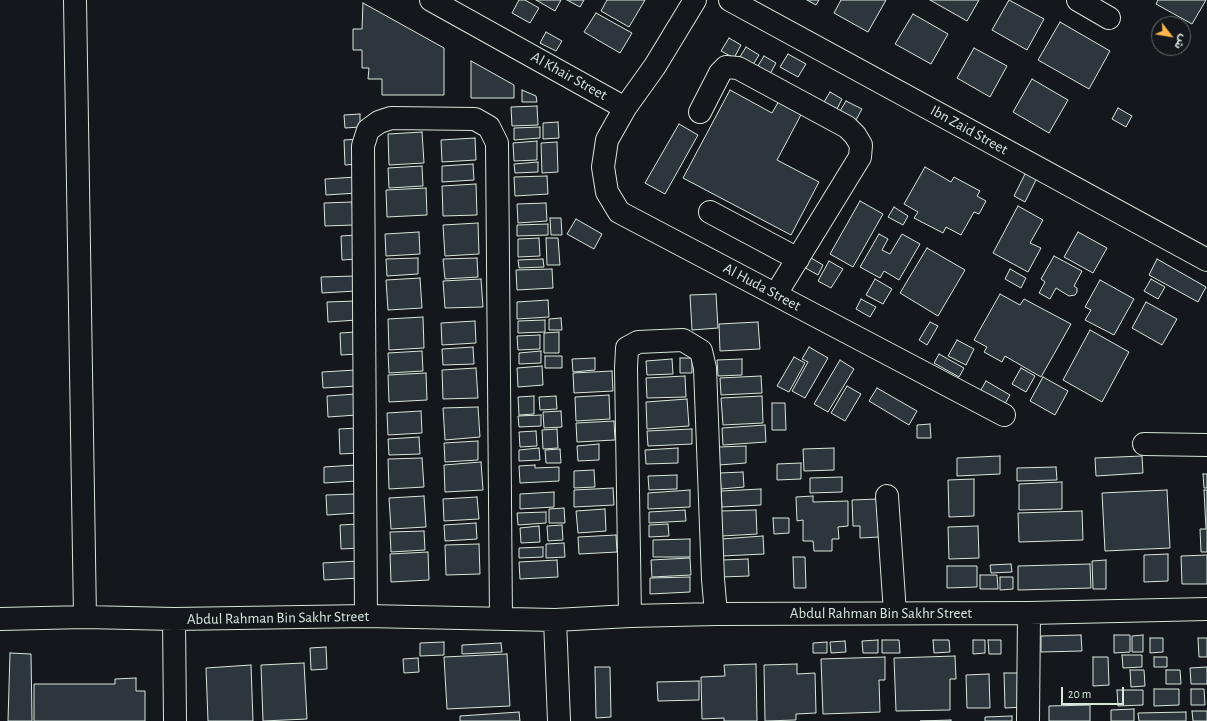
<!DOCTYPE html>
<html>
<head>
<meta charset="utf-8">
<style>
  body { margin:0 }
  #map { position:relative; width:1207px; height:721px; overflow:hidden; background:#14181c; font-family:"Alegreya Sans","Noto Sans Arabic",sans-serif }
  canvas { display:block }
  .north { position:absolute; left:1151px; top:16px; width:40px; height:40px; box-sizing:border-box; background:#14181c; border:1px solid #626a69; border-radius:50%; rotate:121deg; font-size:11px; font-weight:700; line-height:16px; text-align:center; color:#d8e6dc }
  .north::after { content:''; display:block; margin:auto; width:14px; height:18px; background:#ffb74d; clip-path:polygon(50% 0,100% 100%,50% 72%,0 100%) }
  .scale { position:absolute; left:1061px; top:687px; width:63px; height:18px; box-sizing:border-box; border:2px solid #d8e6dc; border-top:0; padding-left:5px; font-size:12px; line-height:14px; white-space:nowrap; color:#d8e6dc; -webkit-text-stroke:3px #14181c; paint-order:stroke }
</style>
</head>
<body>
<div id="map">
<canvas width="1207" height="721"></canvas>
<div class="north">ش</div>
<div class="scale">20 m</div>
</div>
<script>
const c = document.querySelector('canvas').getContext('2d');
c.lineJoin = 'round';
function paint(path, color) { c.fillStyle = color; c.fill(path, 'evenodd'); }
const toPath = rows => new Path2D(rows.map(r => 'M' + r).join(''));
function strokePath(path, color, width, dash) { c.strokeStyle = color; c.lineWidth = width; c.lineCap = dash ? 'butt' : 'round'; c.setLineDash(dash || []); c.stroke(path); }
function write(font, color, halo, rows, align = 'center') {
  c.font = font + ' "Alegreya Sans",sans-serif'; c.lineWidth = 3; c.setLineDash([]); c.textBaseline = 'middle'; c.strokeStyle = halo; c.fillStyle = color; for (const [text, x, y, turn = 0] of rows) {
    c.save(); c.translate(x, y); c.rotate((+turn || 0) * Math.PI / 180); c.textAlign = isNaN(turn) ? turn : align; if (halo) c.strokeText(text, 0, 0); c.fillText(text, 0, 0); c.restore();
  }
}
const building = toPath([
  [519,0,525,0,539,8,530,23,512,13,519,0],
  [536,0,561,0,555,11,536,0],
  [567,0,584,0,580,7,567,0],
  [607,0,645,0,629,27,601,11,607,0],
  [807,0,819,0,816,5,807,0],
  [841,0,886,0,868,32,834,13,841,0],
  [930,0,979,0,967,21,930,0],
  [1009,0,1044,19,1027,50,992,30,1009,0],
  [1158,0,1206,0,1192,24,1156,4,1158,0],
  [363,3,444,48,444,95,382,95,382,79,368,79,369,68,362,68,362,50,353,50,353,29,362,29,363,3],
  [596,13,632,33,620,53,584,32,596,13],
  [913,14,948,34,931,64,895,44,913,14],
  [1060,22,1110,51,1089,89,1038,60,1060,22],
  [546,32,562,41,556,51,540,43,546,32],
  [729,38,741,45,734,58,721,51,729,38],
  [746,47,759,55,751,68,738,60,746,47],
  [974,48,1007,66,990,97,957,78,974,48],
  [788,54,806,64,798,77,780,67,788,54],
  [764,56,776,63,769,76,756,69,764,56],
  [471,61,514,85,514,98,471,98,471,61],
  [1032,79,1068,100,1049,133,1013,112,1032,79],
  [522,90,536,96,537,102,522,102,522,90],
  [730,90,772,113,780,99,803,111,777,160,819,182,791,235,683,178,730,90],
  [830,92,842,99,837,109,824,102,830,92],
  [846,101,862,109,856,120,840,111,846,101],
  [537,106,538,125,512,126,511,107,537,106],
  [1118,108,1132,116,1126,127,1112,119,1118,108],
  [360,114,360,127,345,128,344,115,360,114],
  [558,122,559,138,543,139,543,123,558,122],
  [679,124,698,135,665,194,645,183,679,124],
  [540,127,540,138,514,140,514,128,540,127],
  [422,132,424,163,389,165,388,134,422,132],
  [475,138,476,160,442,162,441,140,475,138],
  [359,139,360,164,345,165,344,140,359,139],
  [537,141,537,160,514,161,513,143,537,141],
  [557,142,558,172,542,173,541,143,557,142],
  [538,162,538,172,515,173,514,164,538,162],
  [473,164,474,180,442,182,442,166,473,164],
  [422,166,423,186,389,188,388,168,422,166],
  [925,167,951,182,954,177,980,191,977,196,986,201,979,214,974,212,961,235,946,227,943,233,914,218,918,212,904,204,925,167],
  [1026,172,1037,178,1025,202,1014,196,1026,172],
  [547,176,548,194,515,196,514,177,547,176],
  [356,177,357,193,326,195,325,179,356,177],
  [476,184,477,215,443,216,442,186,476,184],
  [426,188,427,215,387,217,386,190,426,188],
  [860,201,883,214,853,267,830,254,860,201],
  [352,202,354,225,325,226,324,203,352,202],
  [546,203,547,221,518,223,517,204,546,203],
  [1018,206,1043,220,1030,243,1041,248,1028,272,993,253,1018,206],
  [894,207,908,216,903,225,888,217,894,207],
  [550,218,561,218,562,235,551,235,550,218],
  [576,219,602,234,594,249,567,234,576,219],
  [478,223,479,254,445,256,443,225,478,223],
  [548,224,548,235,517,236,517,225,548,224],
  [419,232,420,254,386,256,385,234,419,232],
  [1078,232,1107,248,1093,273,1064,257,1078,232],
  [879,234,888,239,882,250,890,254,902,234,920,244,899,280,884,271,880,278,860,267,879,234],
  [357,235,358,259,342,260,341,236,357,235],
  [539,238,540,256,518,257,518,239,539,238],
  [546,238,558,238,560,265,547,265,546,238],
  [927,248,965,270,938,316,900,293,927,248],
  [806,255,823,265,818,275,800,265,806,255],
  [1054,256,1082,271,1074,286,1077,288,1077,292,1075,295,1069,296,1056,288,1050,299,1039,293,1045,282,1041,279,1054,256],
  [418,258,418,274,387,276,386,259,418,258],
  [477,258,478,277,445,279,443,259,477,258],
  [543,259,544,267,519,268,518,260,543,259],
  [1157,259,1206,287,1198,302,1149,275,1157,259],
  [829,261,843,269,831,288,818,281,829,261],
  [552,269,553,288,517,290,516,270,552,269],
  [1010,269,1026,278,1021,288,1005,279,1010,269],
  [355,276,356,291,322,293,321,277,355,276],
  [420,278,422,308,388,310,386,280,420,278],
  [481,279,483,307,445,308,443,281,481,279],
  [875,279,892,289,883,304,866,295,875,279],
  [1151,279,1165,287,1158,299,1144,291,1151,279],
  [1100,280,1134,299,1114,335,1085,320,1091,310,1085,307,1100,280],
  [716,294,718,328,692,330,690,295,716,294],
  [1000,294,1020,305,1024,299,1071,324,1041,377,1005,356,1002,362,984,352,987,347,974,340,1000,294],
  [861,299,876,307,870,317,856,309,861,299],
  [548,300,549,317,517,319,517,302,548,300],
  [356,301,357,320,328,322,327,302,356,301],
  [1146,302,1177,319,1162,345,1132,328,1146,302],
  [423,317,424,348,389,350,388,319,423,317],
  [561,318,562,330,549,330,549,319,561,318],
  [545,320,545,332,518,333,518,321,545,320],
  [475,321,476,343,442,345,441,323,475,321],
  [758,322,760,349,720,351,719,324,758,322],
  [930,322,938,326,927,345,919,340,930,322],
  [1090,330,1129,352,1102,402,1063,380,1090,330],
  [357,332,358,354,341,355,340,333,357,332],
  [559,332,559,353,544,353,544,333,559,332],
  [540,335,540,349,518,350,517,336,540,335],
  [957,340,974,349,966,365,948,356,957,340],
  [473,347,474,364,443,365,442,349,473,347],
  [809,347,828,358,805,398,792,391,808,362,802,359,809,347],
  [422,351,423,371,389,373,388,353,422,351],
  [541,351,541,363,519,364,519,353,541,351],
  [939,354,964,368,959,377,934,363,939,354],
  [545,356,562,356,562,368,545,368,545,356],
  [794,357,805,363,789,392,777,386,794,357],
  [595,358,595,370,573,372,572,359,595,358],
  [680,358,692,358,692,373,680,373,680,358],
  [672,359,673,374,647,375,646,361,672,359],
  [742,359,742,375,718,376,717,360,742,359],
  [840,360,854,369,828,412,814,404,840,360],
  [542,366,543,385,518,387,517,368,542,366],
  [476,368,478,398,443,399,442,370,476,368],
  [1021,368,1035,376,1026,392,1012,384,1021,368],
  [356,370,357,386,323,388,322,372,356,370],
  [612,371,613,391,574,393,573,373,612,371],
  [426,373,427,400,389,402,388,375,426,373],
  [685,376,686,397,647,398,646,378,685,376],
  [761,376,762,393,721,395,720,378,761,376],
  [1043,377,1068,391,1055,415,1030,401,1043,377],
  [986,381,1010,395,1002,409,978,395,986,381],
  [847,386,861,394,845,421,831,413,847,386],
  [877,388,917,411,909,425,869,401,877,388],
  [356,394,357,415,328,417,327,396,356,394],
  [609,395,610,419,576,421,575,397,609,395],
  [534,396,534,414,519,415,518,397,534,396],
  [556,396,557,409,540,410,539,397,556,396],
  [762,396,763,423,723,425,721,398,762,396],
  [687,399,689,426,647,429,646,402,687,399],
  [772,403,785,403,786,430,772,430,772,403],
  [478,407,480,437,445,440,443,408,478,407],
  [421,411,422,433,388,435,387,413,421,411],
  [561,411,562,427,544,428,543,412,561,411],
  [541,415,541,426,519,427,518,416,541,415],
  [614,421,615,440,577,442,576,423,614,421],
  [930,424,931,438,917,438,917,425,930,424],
  [765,425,766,442,723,445,722,428,765,425],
  [358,428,359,453,340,454,339,429,358,428],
  [557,429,558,448,543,449,542,430,557,429],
  [692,429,692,444,648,446,647,431,692,429],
  [536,431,537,446,520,447,519,432,536,431],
  [419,437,420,454,389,455,388,439,419,437],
  [478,441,478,460,445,462,444,443,478,441],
  [599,444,599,460,578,461,577,446,599,444],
  [746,446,746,463,719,465,718,447,746,446],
  [539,448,540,460,519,461,519,450,539,448],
  [678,448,678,463,646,464,645,450,678,448],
  [834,448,834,470,804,471,803,449,834,448],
  [560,449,561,463,546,463,545,450,560,449],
  [1000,456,1000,474,957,476,957,458,1000,456],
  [1142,456,1143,473,1096,476,1095,458,1142,456],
  [422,458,424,487,389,489,388,459,422,458],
  [481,462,483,490,445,492,444,465,481,462],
  [801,463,801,479,777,480,777,464,801,463],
  [356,465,357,481,324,483,324,467,356,465],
  [535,465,535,468,559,467,559,481,520,483,519,466,535,465],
  [1056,467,1057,480,1017,481,1017,468,1056,467],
  [594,470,595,487,574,488,574,471,594,470],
  [743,472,744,487,721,489,720,473,743,472],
  [1203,474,1207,474,1207,488,1204,488,1203,474],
  [677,475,677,489,649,490,648,476,677,475],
  [842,477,842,492,810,493,810,478,842,477],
  [974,479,974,516,949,517,948,480,974,479],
  [1062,482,1062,509,1019,510,1019,484,1062,482],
  [613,488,614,505,574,507,574,490,613,488],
  [761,489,761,505,722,507,721,491,761,489],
  [690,490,690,507,648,509,648,493,690,490],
  [1167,490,1170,548,1105,551,1102,493,1167,490],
  [1204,490,1207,490,1207,552,1201,552,1200,529,1206,529,1204,490],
  [554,492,554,507,520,509,520,494,554,492],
  [356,494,357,513,327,515,326,495,356,494],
  [424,496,426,527,391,529,389,498,424,496],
  [813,496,813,502,848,501,848,526,838,527,839,539,832,539,832,551,814,551,813,541,803,541,803,520,797,521,796,497,813,496],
  [477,497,479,519,444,521,443,499,477,497],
  [878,499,879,537,860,538,860,526,853,526,852,500,878,499],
  [564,508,565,523,549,523,549,509,564,508],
  [605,509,606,531,578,533,576,511,605,509],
  [685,510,686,521,649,523,649,512,685,510],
  [756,510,757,534,722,536,721,511,756,510],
  [1082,511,1083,540,1019,542,1018,513,1082,511],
  [546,512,546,523,518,525,517,513,546,512],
  [773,518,789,518,789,533,774,534,773,518],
  [476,523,477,539,445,541,444,525,476,523],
  [358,524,359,548,341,549,340,525,358,524],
  [668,524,669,536,649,537,649,525,668,524],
  [562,525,563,540,548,541,547,526,562,525],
  [539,526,540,542,521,543,520,528,539,526],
  [978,526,979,558,949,559,948,527,978,526],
  [424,531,425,550,391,552,390,532,424,531],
  [616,535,617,552,579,554,578,537,616,535],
  [763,536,764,554,722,556,721,539,763,536],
  [690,539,690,557,653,557,653,540,690,539],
  [564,543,565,557,546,558,546,544,564,543],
  [479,544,480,574,446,575,445,545,479,544],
  [543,547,543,557,519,558,519,548,543,547],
  [428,552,429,580,391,582,390,554,428,552],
  [1168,554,1168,581,1144,582,1144,555,1168,554],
  [1207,555,1207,584,1182,584,1181,556,1207,555],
  [793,557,805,557,806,588,794,588,793,557],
  [690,558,691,575,652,577,651,560,690,558],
  [748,559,749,576,722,577,722,560,748,559],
  [557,560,558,577,520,579,519,562,557,560],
  [1106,560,1106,589,1093,589,1092,561,1106,560],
  [358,561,359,578,324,580,323,563,358,561],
  [1011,564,1012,572,991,573,990,565,1011,564],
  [1090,564,1091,588,1018,590,1018,566,1090,564],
  [947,566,977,566,977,587,947,588,947,566],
  [980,575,997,575,998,589,980,589,980,575],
  [690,577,690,592,650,594,650,578,690,577],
  [1000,577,1013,577,1013,589,1000,590,1000,577],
  [1081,635,1082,651,1041,652,1041,636,1081,635],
  [1114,635,1130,635,1130,652,1114,653,1114,635],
  [1143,635,1143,652,1132,652,1132,636,1143,635],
  [1150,638,1163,638,1163,652,1150,653,1150,638],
  [1198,638,1207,638,1207,657,1199,657,1198,638],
  [878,640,878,653,863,653,862,641,878,640],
  [882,640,899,640,900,653,882,653,882,640],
  [933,640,949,640,950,652,934,653,933,640],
  [973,640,985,640,985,653,973,654,973,640],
  [988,640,1001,640,1001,654,989,654,988,640],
  [845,641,846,652,831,653,830,642,845,641],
  [444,642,444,655,420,656,420,643,444,642],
  [827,642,827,653,813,653,813,643,827,642],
  [501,643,502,652,462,654,462,645,501,643],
  [326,647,327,669,311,670,310,648,326,647],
  [10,653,31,654,32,721,8,721,10,653],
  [507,654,510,706,447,709,444,657,507,654],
  [1122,655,1142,655,1142,667,1123,668,1122,655],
  [955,656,956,679,950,679,950,710,896,711,894,658,955,656],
  [885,657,885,680,879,680,880,712,823,714,821,659,885,657],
  [1093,657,1108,657,1109,685,1093,686,1093,657],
  [1154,657,1167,657,1167,667,1154,667,1154,657],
  [418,658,419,672,404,673,403,659,418,658],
  [304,663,307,719,263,721,261,665,304,663],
  [756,664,757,721,724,721,724,718,702,719,701,677,725,676,724,665,756,664],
  [797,664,797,674,815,673,816,713,796,714,796,720,765,721,764,665,797,664],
  [251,665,253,721,208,721,206,668,251,665],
  [595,667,610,667,611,717,596,718,595,667],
  [1207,667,1207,684,1191,684,1190,668,1207,667],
  [1130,670,1144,670,1145,686,1131,687,1130,670],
  [1166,670,1180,670,1181,684,1166,684,1166,670],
  [1004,673,1023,673,1024,707,1005,708,1004,673],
  [989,674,990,708,967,708,966,675,989,674],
  [136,678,136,691,145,691,145,721,34,721,34,684,115,684,115,679,136,678],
  [699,681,699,700,658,701,657,682,699,681],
  [1154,689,1179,689,1179,705,1154,706,1154,689],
  [1191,689,1204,689,1205,705,1191,705,1191,689],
  [1117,690,1143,690,1143,705,1118,706,1117,690],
  [1090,705,1090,721,1049,721,1049,706,1090,705],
  [1134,709,1134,721,1111,721,1111,710,1134,709],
  [1192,711,1207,711,1207,721,1193,721,1192,711],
  [519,712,520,721,460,721,460,716,519,712],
  [1186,712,1186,721,1139,721,1138,713,1186,712],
  [1012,716,1012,721,985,721,985,717,1012,716],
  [951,720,951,721,920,721,951,720]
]);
paint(building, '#2c363c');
strokePath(building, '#d8e6dc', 1);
const minor = toPath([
  [75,0,85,617],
  [431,0,625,108,655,66,695,0],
  [730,0,1207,260],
  [1078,0,1109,18],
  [625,108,607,140,603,167,607,192,619,212,1004,415],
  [700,112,720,73,726,67,738,68,847,127,855,135,861,145,860,157,776,294],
  [710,212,798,259],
  [1144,444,1207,445],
  [887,496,895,613],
  [366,616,363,146,368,130,379,122,391,118,475,119,489,127,497,143,501,619],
  [630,616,626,368,627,348,638,342,683,340,701,351,705,368,713,579,716,614],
  [0,619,85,617,174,619,366,616,555,620,630,616,716,614,1029,613,1207,609],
  [174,619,175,721],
  [555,620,559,721],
  [1028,721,1029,613]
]);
strokePath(minor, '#d8e6dc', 24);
strokePath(minor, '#14181c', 22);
write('15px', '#d8e6dc', '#14181c', [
  ["Al Khair Street",569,76,29],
  ["Ibn Zaid Street",969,130,29],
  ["Al Huda Street",762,287,28],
  ["Abdul Rahman Bin Sakhr Street",881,613],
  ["Abdul Rahman Bin Sakhr Street",278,618,-1]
]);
</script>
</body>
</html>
